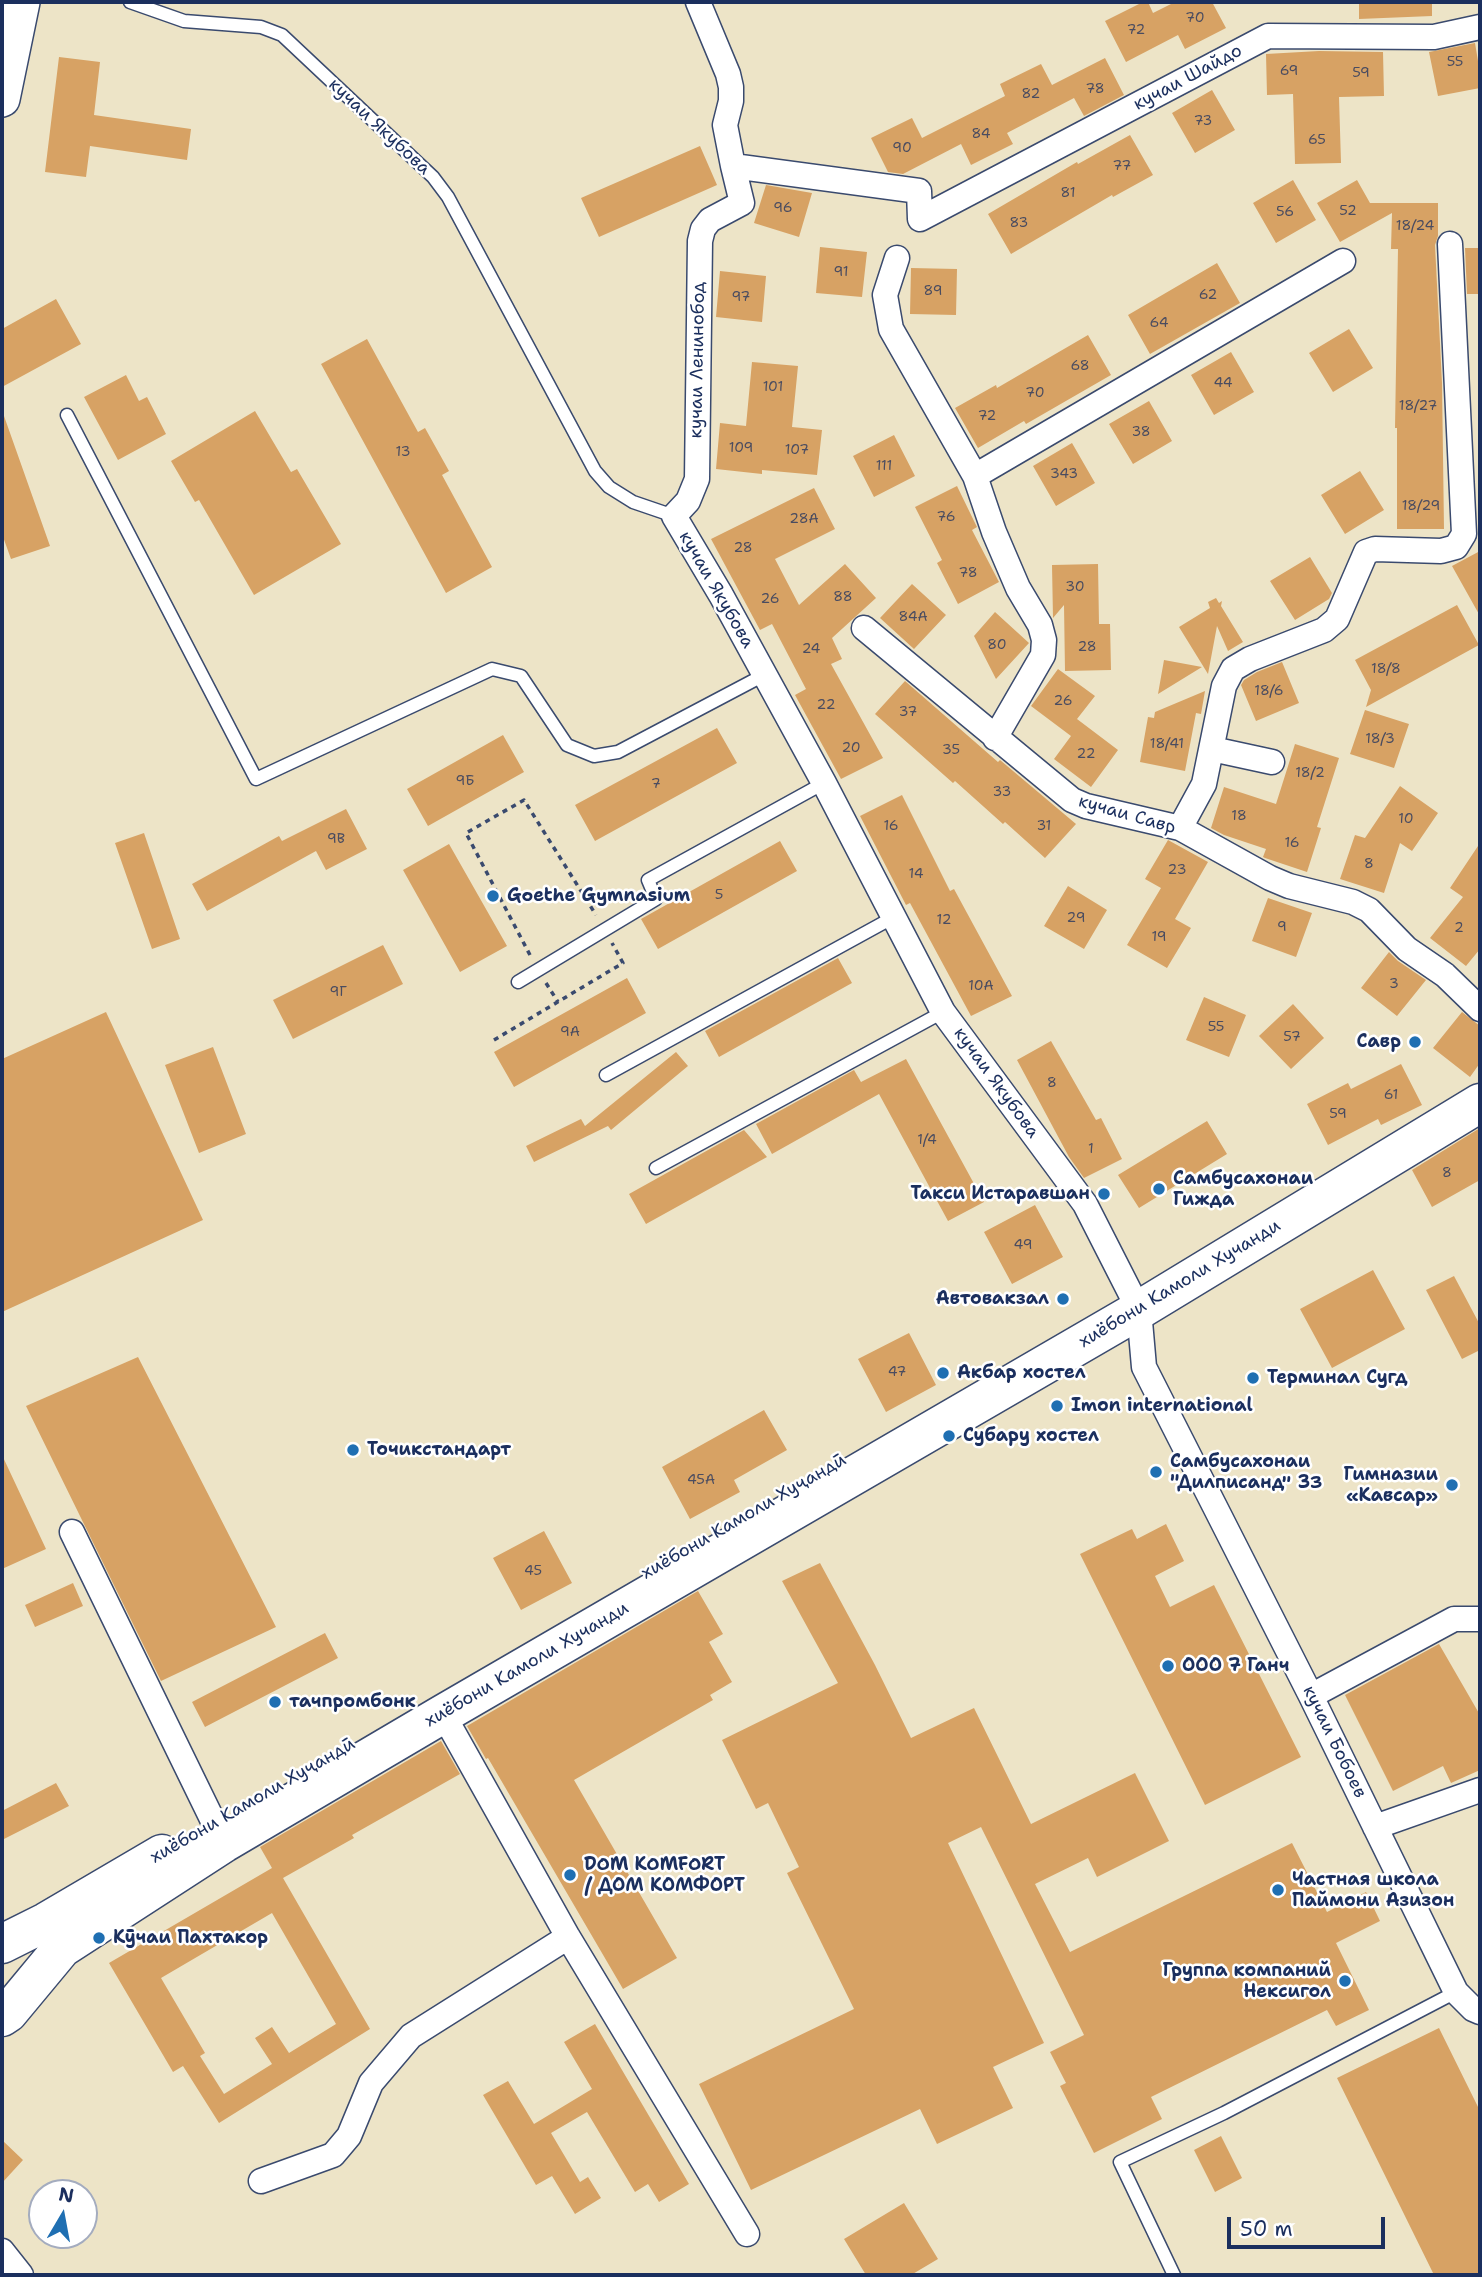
<!DOCTYPE html>
<html>
<head>
<meta charset="utf-8">
<style>
  body { margin:0 }
  #map { position:relative; width:1482px; height:2277px; overflow:hidden; background:#ede4c7; font-family:"Shantell Sans",sans-serif }
  canvas { display:block }
  .frame { position:absolute; inset:0; border:4px solid #1b2f5e; pointer-events:none }
  .north { position:absolute; left:28px; top:2179px; width:70px; height:70px; box-sizing:border-box; background:#fff; border:2px solid #a4acbf; border-radius:50%; rotate:10deg; font-size:19px; font-weight:700; line-height:28px; text-align:center; color:#1b2f5e }
  .north::after { content:''; display:block; margin:auto; width:24px; height:32px; background:#1f6fb2; clip-path:polygon(50% 0,100% 100%,50% 72%,0 100%) }
  .scale { position:absolute; left:1227px; top:2217px; width:158px; height:32px; box-sizing:border-box; border:4px solid #1b2f5e; border-top:0; padding-left:9px; font-size:21px; line-height:24px; white-space:nowrap; color:#1b2f5e; -webkit-text-stroke:5px #fff; paint-order:stroke }
</style>
</head>
<body>
<div id="map">
<canvas width="1482" height="2277"></canvas>
<div class="frame"></div>
<div class="north">N</div>
<div class="scale">50 m</div>
</div>
<script>
const c = document.querySelector('canvas').getContext('2d');
c.lineJoin = 'round';
function paint(path, color) { c.fillStyle = color; c.fill(path, 'evenodd'); }
const toPath = rows => new Path2D(rows.map(r => 'M' + r).join(''));
function strokePath(path, color, width, dash) { c.strokeStyle = color; c.lineWidth = width; c.lineCap = dash ? 'butt' : 'round'; c.setLineDash(dash || []); c.stroke(path); }
function write(font, color, halo, rows, align = 'center') {
  c.font = font + ' "Shantell Sans",sans-serif'; c.lineWidth = 5; c.setLineDash([]); c.textBaseline = 'middle'; c.strokeStyle = halo; c.fillStyle = color; for (const [text, x, y, turn = 0] of rows) {
    c.save(); c.translate(x, y); c.rotate((+turn || 0) * Math.PI / 180); c.textAlign = isNaN(turn) ? turn : align; if (halo) c.strokeText(text, 0, 0); c.fillText(text, 0, 0); c.restore();
  }
}
paint(toPath([
  [1143,2,1148,2,1153,13,1175,2,1212,2,1226,28,1185,49,1178,35,1126,62,1105,21],
  [1359,2,1432,2,1432,16,1359,19],
  [1475,43,1480,73,1480,88,1438,96,1429,52],
  [1319,51,1383,52,1384,96,1339,97,1341,163,1295,164,1293,94,1267,95,1266,54],
  [59,57,100,62,94,115,191,129,187,160,90,146,86,177,45,172],
  [1105,58,1124,95,1084,116,1074,98,1007,133,1013,144,971,165,961,144,903,174,888,172,871,138,912,118,922,138,1005,96,1000,84,1041,64,1052,85],
  [1212,90,1235,130,1195,153,1172,113],
  [1130,135,1153,175,1113,197,1112,195,1011,254,988,214,1077,162,1078,164],
  [700,146,717,185,599,237,581,198],
  [1293,180,1316,220,1276,243,1253,203],
  [1357,180,1370,203,1438,203,1438,236,1435,245,1442,383,1444,529,1397,529,1397,428,1395,428,1398,249,1391,249,1392,213,1340,242,1317,203],
  [766,185,812,193,799,237,754,223],
  [820,247,867,252,862,297,816,293],
  [1465,248,1480,248,1480,294,1467,294],
  [1217,263,1240,303,1150,354,1128,315],
  [911,268,957,269,956,315,910,314],
  [720,271,766,276,762,322,716,317],
  [56,299,81,344,2,387,2,329],
  [1349,329,1373,368,1333,392,1309,353],
  [1088,335,1111,375,1026,424,1024,421,978,448,955,408,996,385,997,388],
  [367,339,418,432,425,428,449,471,442,475,492,567,446,593,321,364],
  [1231,352,1254,392,1214,415,1191,375],
  [752,362,798,366,792,427,822,430,817,475,762,470,762,474,716,469,720,423,746,426],
  [126,375,139,401,147,397,166,434,118,460,84,397],
  [1149,401,1172,441,1133,464,1109,424],
  [255,411,291,472,297,469,341,544,254,595,199,500,195,502,171,461],
  [4,416,50,546,11,559,2,534,2,417],
  [894,435,915,476,874,497,853,456],
  [1072,443,1095,483,1056,506,1033,466],
  [1360,471,1384,510,1345,534,1321,495],
  [957,486,974,521,977,527,972,530,999,582,958,604,937,563,942,560,915,507],
  [814,488,835,529,775,559,799,605,845,564,876,598,832,638,842,659,831,664,883,758,841,779,795,695,806,689,772,624,760,630,711,539],
  [1480,551,1480,616,1452,566],
  [1310,557,1332,593,1329,599,1295,620,1270,581],
  [1098,564,1099,624,1110,624,1111,670,1065,671,1064,605,1053,618,1052,565],
  [912,584,946,615,914,649,880,618],
  [1216,598,1219,603,1222,601,1221,606,1243,642,1228,651,1217,626,1208,674,1179,627,1210,608,1208,602],
  [1457,605,1479,645,1366,707,1371,690,1355,660],
  [995,612,1029,643,996,679,974,636],
  [1164,660,1202,667,1158,694],
  [1282,662,1299,703,1256,721,1241,685,1244,680,1257,672],
  [1058,669,1095,696,1077,719,1118,750,1091,787,1054,759,1071,736,1031,706],
  [905,681,998,762,1000,760,1076,824,1045,858,1005,822,1003,824,955,781,953,783,875,714],
  [1205,691,1201,714,1196,713,1185,771,1140,762,1148,717,1154,718,1155,712],
  [1365,710,1409,724,1394,768,1350,754],
  [717,728,737,763,595,841,575,805],
  [503,735,524,772,428,826,407,789],
  [1295,744,1339,758,1317,827,1321,828,1307,872,1265,858,1263,857,1266,849,1224,835,1211,828,1224,787,1276,804],
  [1400,786,1438,813,1412,851,1400,843,1384,893,1340,879,1355,835,1365,838],
  [902,795,950,891,954,889,1012,996,971,1016,910,903,906,905,860,816],
  [346,809,367,849,326,870,316,851,207,911,192,884,279,836,282,841],
  [144,833,180,939,152,949,115,843],
  [1168,840,1208,862,1175,919,1191,928,1167,968,1127,945,1161,888,1145,879],
  [780,841,797,871,658,949,641,919],
  [1480,843,1480,949,1466,966,1430,938,1463,897,1450,888],
  [449,844,507,946,460,972,403,870],
  [1068,886,1107,910,1084,949,1044,926],
  [1268,898,1312,913,1296,957,1252,941],
  [383,945,403,984,293,1039,273,1000],
  [1389,952,1398,961,1426,980,1397,1016,1361,988],
  [838,958,852,983,719,1057,705,1031],
  [627,978,646,1013,514,1087,494,1052],
  [1204,997,1246,1015,1229,1057,1186,1040],
  [1293,1004,1324,1038,1291,1069,1259,1036],
  [106,1012,203,1220,2,1312,2,1059],
  [1462,1012,1480,1026,1480,1063,1470,1077,1433,1048],
  [1051,1041,1096,1120,1101,1118,1122,1159,1084,1178,1069,1157,1017,1060],
  [213,1047,246,1134,199,1153,165,1065],
  [676,1052,688,1066,611,1130,608,1126,534,1162,526,1146,581,1119,585,1126],
  [906,1059,984,1202,948,1221,879,1094,772,1154,756,1124,854,1070,861,1082],
  [1401,1064,1422,1105,1381,1125,1378,1119,1328,1145,1307,1104,1348,1083,1351,1089],
  [1207,1121,1227,1154,1139,1208,1118,1175],
  [1480,1128,1480,1180,1432,1207,1412,1170],
  [744,1130,767,1157,646,1224,629,1194],
  [1035,1205,1063,1257,1012,1284,984,1232],
  [1373,1270,1405,1329,1332,1368,1300,1309],
  [1454,1276,1480,1325,1480,1350,1462,1359,1426,1290],
  [909,1333,936,1385,886,1412,858,1359],
  [138,1357,276,1627,161,1681,26,1406],
  [764,1410,787,1450,734,1480,740,1492,690,1519,662,1467],
  [2,1455,46,1549,2,1569],
  [1166,1524,1184,1561,1155,1576,1170,1607,1214,1585,1301,1757,1205,1805,1080,1554,1132,1529,1137,1539],
  [544,1531,572,1583,521,1610,493,1558],
  [820,1563,875,1665,911,1738,974,1708,1031,1824,1135,1773,1169,1841,1097,1877,1088,1858,1035,1884,1070,1952,1292,1843,1327,1912,1366,1892,1380,1921,1336,1943,1369,2010,1336,2026,1327,2010,1151,2097,1162,2119,1094,2153,1060,2086,1066,2083,1050,2052,1084,2035,981,1827,948,1843,1044,2043,993,2067,1013,2108,937,2144,920,2109,751,2190,699,2084,854,2009,787,1873,799,1867,768,1803,756,1809,722,1740,838,1683,782,1581],
  [73,1583,83,1606,35,1627,25,1605],
  [698,1591,723,1634,709,1642,732,1682,710,1695,713,1700,574,1780,677,1958,623,1989,488,1758,486,1759,467,1726],
  [325,1633,338,1658,205,1727,192,1702],
  [1439,1644,1480,1715,1480,1770,1451,1783,1443,1766,1393,1791,1345,1695],
  [441,1741,460,1774,352,1835,354,1838,283,1878,370,2029,219,2123,183,2066,173,2072,109,1963,272,1868,260,1847],
  [272,1913,336,2024,289,2053,272,2027,255,2038,272,2064,224,2094,200,2056,205,2053,161,1978],
  [56,1783,69,1806,2,1840,2,1811],
  [595,2024,689,2184,659,2202,648,2184,635,2192,587,2112,551,2133,580,2182,588,2177,601,2198,575,2214,552,2176,536,2185,483,2095,508,2081,534,2124,592,2089,564,2042],
  [1439,2028,1480,2111,1480,2275,1434,2275,1337,2078],
  [1221,2136,1242,2178,1215,2192,1194,2150],
  [2,2140,23,2160,2,2183],
  [904,2203,938,2259,911,2275,866,2275,844,2239]
]), '#d7a264');
const lane = toPath([
  [130,2,184,21,261,27,282,35,433,177,448,197,595,471,609,487,633,502,674,516],
  [67,415,256,779,492,669,521,676,567,745,594,756,618,752,764,675],
  [518,982,656,899,648,880,824,783],
  [606,1075,894,917],
  [656,1168,943,1012],
  [1174,2275,1120,2162,1224,2113,1456,1992]
]);
const street = toPath([
  [698,2,728,74,731,87,731,101,725,125,733,166],
  [1480,27,1434,37,1268,36,920,219,919,191,733,166,742,203,710,220,703,229,700,241,697,479,688,501,674,516,721,595,824,783,943,1012,1085,1204,1139,1310,1144,1367,1311,1696,1456,1992,1473,2009,1480,2012],
  [897,258,885,295,891,329,975,476,994,532,1018,588,1040,625,1044,640,1043,655,995,738],
  [975,476,1343,261],
  [864,628,1072,800,1086,806,1180,828,1270,878,1289,886,1353,902,1369,910,1407,949,1445,975,1480,1009],
  [1212,749,1272,762],
  [1180,828,1204,784,1224,686,1233,669,1250,659,1324,630,1337,619,1366,552,1375,549,1441,551,1456,547,1464,534,1450,244],
  [72,1532,214,1823],
  [1311,1696,1454,1619,1480,1619],
  [443,1714,568,1937,747,2234],
  [1375,1827,1480,1790],
  [261,2181,333,2155,349,2136,371,2083,411,2036,568,1937],
  [2,2251,21,2275]
]);
const secondary = toPath([
  [2,99,22,2]
]);
const primary = toPath([
  [2,1944,46,1922,162,1854],
  [2,2017,8,2013,62,1948,224,1843,443,1714,1139,1310,1480,1103]
]);
strokePath(lane, '#3a4a6e', 15);
strokePath(street, '#3a4a6e', 27);
strokePath(secondary, '#3a4a6e', 38);
strokePath(primary, '#3a4a6e', 41);
strokePath(toPath([
  [530,955,466,833,524,800,596,915],
  [546,983,558,1002],
  [494,1040,623,963,612,943]
]), '#3a4a6e', 3.5, [5, 5]);
strokePath(lane, '#fff', 12);
strokePath(street, '#fff', 24);
strokePath(secondary, '#fff', 35);
strokePath(primary, '#fff', 38);
for (const [x, y, r, color] of [
  [493,896,7,"#1f6fb2"],
  [1415,1042,7,"#1f6fb2"],
  [1159,1189,7,"#1f6fb2"],
  [1104,1194,7,"#1f6fb2"],
  [1063,1299,7,"#1f6fb2"],
  [943,1373,7,"#1f6fb2"],
  [1253,1378,7,"#1f6fb2"],
  [1057,1406,7,"#1f6fb2"],
  [949,1436,7,"#1f6fb2"],
  [353,1450,7,"#1f6fb2"],
  [1156,1472,7,"#1f6fb2"],
  [1452,1485,7,"#1f6fb2"],
  [1168,1666,7,"#1f6fb2"],
  [275,1702,7,"#1f6fb2"],
  [570,1875,7,"#1f6fb2"],
  [1278,1890,7,"#1f6fb2"],
  [99,1938,7,"#1f6fb2"],
  [1345,1981,7,"#1f6fb2"]
]) { const dot = new Path2D(); dot.arc(x, y, r, 0, 2 * Math.PI); c.fillStyle = color; c.fill(dot); strokePath(dot, '#fff', 2.5); }
write('14px', '#4a4c60', null, [
  ["70",1195,18],
  ["72",1136,30],
  ["55",1455,62],
  ["69",1289,71],
  ["59",1361,73],
  ["78",1095,89],
  ["82",1031,94],
  ["73",1203,121],
  ["84",981,134],
  ["65",1317,140],
  ["90",902,148],
  ["77",1122,166],
  ["81",1068,193],
  ["96",783,208],
  ["52",1348,211],
  ["56",1285,212],
  ["83",1019,223],
  ["18/24",1415,226],
  ["91",841,272],
  ["89",933,291],
  ["62",1208,295],
  ["97",741,297],
  ["64",1159,323],
  ["68",1080,366],
  ["44",1223,383],
  ["101",773,387],
  ["70",1035,393],
  ["18/27",1418,406],
  ["72",987,416],
  ["38",1141,432],
  ["109",741,448],
  ["107",797,450],
  ["13",403,452],
  ["111",884,466],
  ["343",1064,474],
  ["18/29",1421,506],
  ["76",946,517],
  ["28А",804,519],
  ["28",743,548],
  ["78",968,573],
  ["30",1075,587],
  ["88",843,597],
  ["26",770,599],
  ["84А",913,617],
  ["80",997,645],
  ["28",1087,647],
  ["24",811,649],
  ["18/8",1386,669],
  ["18/6",1269,691],
  ["26",1063,701],
  ["22",826,705],
  ["37",908,712],
  ["18/3",1380,739],
  ["18/41",1167,744],
  ["20",851,748],
  ["35",951,750],
  ["22",1086,754],
  ["18/2",1310,773],
  ["9Б",465,781],
  ["7",656,784],
  ["33",1002,792],
  ["18",1239,816],
  ["10",1406,819],
  ["16",891,826],
  ["31",1044,826],
  ["9В",336,839],
  ["16",1292,843],
  ["8",1369,864],
  ["23",1177,870],
  ["14",916,874],
  ["5",719,895],
  ["29",1076,918],
  ["12",944,920],
  ["9",1282,927],
  ["2",1459,928],
  ["19",1159,937],
  ["3",1394,984],
  ["10А",981,986],
  ["9Г",338,992],
  ["55",1216,1027],
  ["9А",570,1032],
  ["57",1292,1037],
  ["8",1052,1083],
  ["61",1391,1095],
  ["59",1338,1114],
  ["1/4",927,1140],
  ["1",1091,1149],
  ["8",1447,1173],
  ["49",1023,1245],
  ["47",897,1372],
  ["45А",701,1480],
  ["45",533,1571]
]);
write('18px', '#1b2f5e', '#fff', [
  ["кучаи Шайдо",1188,78,-28],
  ["кучаи Якубова",379,127,43],
  ["кучаи Ленинобод",698,360,-89],
  ["кучаи Якубова",716,590,60],
  ["кучаи Савр",1127,815,16],
  ["кучаи Якубова",996,1083,54],
  ["хиёбони Камоли Хучанди",1180,1284,-31],
  ["хиёбони Камоли Хуҷандӣ",744,1517,-30],
  ["хиёбони Камоли Хучанди",527,1665,-30],
  ["кучаи Бобоев",1334,1742,64],
  ["хиёбони Камоли Хуҷандӣ",253,1801,-30]
]);
write('bold 18px', '#1b2f5e', '#fff', [
  ["Goethe Gymnasium",507,896],
  ["Савр",1401,1042,"right"],
  ["Самбусахонаи",1173,1179],
  ["Гижда",1173,1200],
  ["Такси Истаравшан",1090,1194,"right"],
  ["Автовакзал",1049,1299,"right"],
  ["Акбар хостел",957,1373],
  ["Терминал Сугд",1267,1378],
  ["Imon international",1071,1406],
  ["Субару хостел",963,1436],
  ["Точикстандарт",367,1450],
  ["Самбусахонаи",1170,1462],
  ["\"Дилписанд\" 33",1170,1483],
  ["Гимназии",1438,1475,"right"],
  ["«Кавсар»",1438,1496,"right"],
  ["ООО 7 Ганч",1182,1666],
  ["тачпромбонк",289,1702],
  ["DOM KOMFORT",584,1865],
  ["/ ДОМ КОМФОРТ",584,1886],
  ["Частная школа",1292,1880],
  ["Паймони Азизон",1292,1901],
  ["Кӯчаи Пахтакор",113,1938],
  ["Группа компаний",1331,1971,"right"],
  ["Нексигол",1331,1992,"right"]
], 'left');
</script>
</body>
</html>
